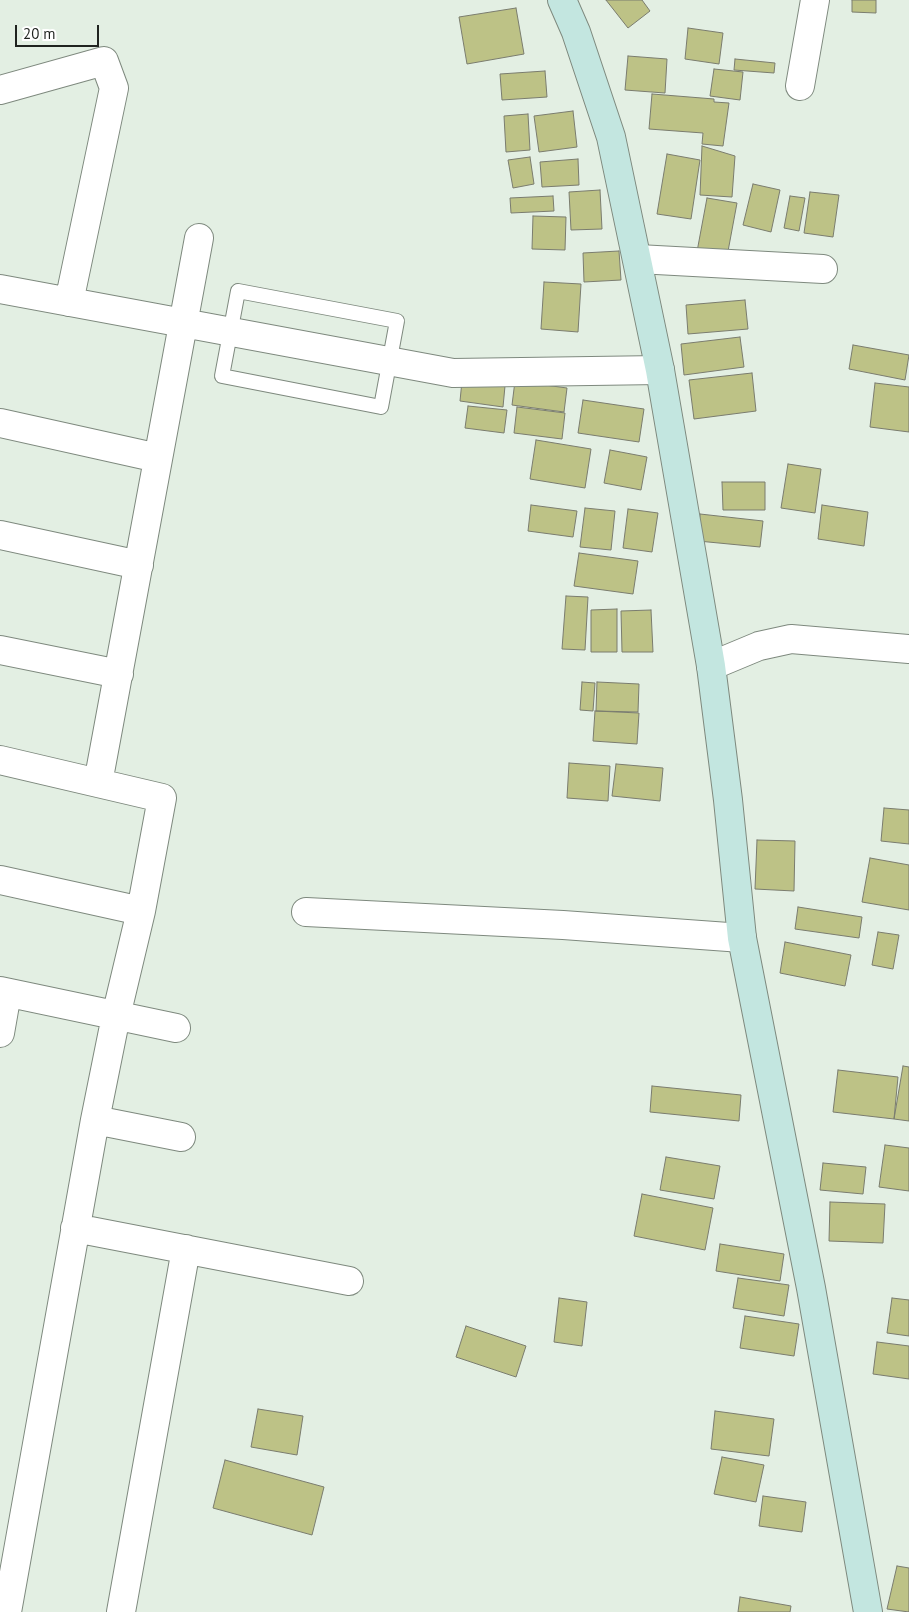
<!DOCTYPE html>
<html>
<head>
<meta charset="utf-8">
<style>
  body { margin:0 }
  #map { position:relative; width:909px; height:1612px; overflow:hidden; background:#e3efe3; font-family:"PT Sans",sans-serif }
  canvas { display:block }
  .scale { position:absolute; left:15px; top:25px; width:84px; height:22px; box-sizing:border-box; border:2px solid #1f231f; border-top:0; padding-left:6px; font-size:15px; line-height:18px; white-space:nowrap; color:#1f231f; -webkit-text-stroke:4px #fff; paint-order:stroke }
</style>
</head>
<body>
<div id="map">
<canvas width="909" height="1612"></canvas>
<div class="scale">20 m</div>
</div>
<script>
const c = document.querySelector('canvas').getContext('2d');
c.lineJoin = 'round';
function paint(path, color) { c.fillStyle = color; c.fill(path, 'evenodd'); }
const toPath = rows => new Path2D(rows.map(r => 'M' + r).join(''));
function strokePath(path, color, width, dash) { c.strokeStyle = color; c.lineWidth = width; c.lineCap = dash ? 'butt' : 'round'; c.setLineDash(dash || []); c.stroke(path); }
const building = toPath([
  [606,0,642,0,650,11,628,28,606,0],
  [852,0,876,0,876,13,852,12,852,0],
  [516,8,524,54,467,64,459,17,516,8],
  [688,28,723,33,719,64,685,59,688,28],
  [628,56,667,59,665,93,625,90,628,56],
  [735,59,775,63,774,73,734,70,735,59],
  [714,69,743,72,740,100,710,96,714,69],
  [545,71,547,97,502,100,500,74,545,71],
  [652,94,714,99,714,102,729,103,723,146,702,144,703,133,649,129,652,94],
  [573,111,577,147,539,152,534,116,573,111],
  [528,114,530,150,506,152,504,116,528,114],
  [702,146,735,156,732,197,700,195,702,146],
  [667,154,700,160,691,219,657,214,667,154],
  [530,157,534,184,513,188,508,160,530,157],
  [578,159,579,185,542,187,540,162,578,159],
  [753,184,780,190,771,232,743,225,753,184],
  [600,190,602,229,571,230,569,192,600,190],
  [810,192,839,195,833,237,804,233,810,192],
  [553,196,554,211,511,213,510,198,553,196],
  [790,196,805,198,799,231,784,228,790,196],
  [707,198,737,203,726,262,696,257,707,198],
  [533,216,566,217,565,250,532,249,533,216],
  [619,251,621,280,584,282,583,253,619,251],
  [544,282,581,284,578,332,541,329,544,282],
  [745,300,748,329,688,334,686,305,745,300],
  [740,337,744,367,684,375,681,344,740,337],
  [853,345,909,355,905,380,849,369,853,345],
  [752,373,756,411,694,419,689,380,752,373],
  [462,381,505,386,503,407,460,401,462,381],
  [515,381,567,388,564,412,512,405,515,381],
  [875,383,909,387,909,432,870,427,875,383],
  [583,400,644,409,639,442,578,433,583,400],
  [468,406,507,410,504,433,465,428,468,406],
  [517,407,565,413,562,439,514,433,517,407],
  [536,440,591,449,585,488,530,479,536,440],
  [610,450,647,457,641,490,604,483,610,450],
  [788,464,821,469,815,513,781,508,788,464],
  [722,482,765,482,765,510,723,510,722,482],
  [531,505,577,511,573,537,528,531,531,505],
  [822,505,868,512,864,546,818,539,822,505],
  [585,508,615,511,611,550,580,547,585,508],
  [628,509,658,513,652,552,623,548,628,509],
  [700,514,763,521,760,547,698,541,700,514],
  [579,553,638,561,633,594,574,586,579,553],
  [566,596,588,597,585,650,562,649,566,596],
  [617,609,617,652,591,652,591,610,617,609],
  [651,610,653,652,622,652,621,611,651,610],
  [582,682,595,683,593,711,580,710,582,682],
  [597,682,639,684,638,712,596,711,597,682],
  [595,711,639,713,637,744,593,741,595,711],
  [569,763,610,766,608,801,567,798,569,763],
  [616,764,663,768,660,801,612,796,616,764],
  [884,808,909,810,909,844,881,841,884,808],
  [757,840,795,841,794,891,755,889,757,840],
  [870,858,909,865,909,910,862,902,870,858],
  [798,907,862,917,859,938,795,929,798,907],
  [878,932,899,935,893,969,872,965,878,932],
  [785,942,851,955,845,986,780,973,785,942],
  [903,1066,909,1067,909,1121,894,1119,903,1066],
  [838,1070,898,1077,894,1119,833,1112,838,1070],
  [652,1086,741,1095,739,1121,650,1112,652,1086],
  [885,1145,909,1148,909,1191,879,1187,885,1145],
  [666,1157,720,1166,714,1199,660,1190,666,1157],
  [823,1163,866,1167,863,1194,820,1190,823,1163],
  [642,1194,713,1208,705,1250,634,1236,642,1194],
  [830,1202,885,1204,883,1243,829,1241,830,1202],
  [720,1244,784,1254,780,1281,716,1271,720,1244],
  [738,1278,789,1285,784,1316,733,1308,738,1278],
  [559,1298,587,1302,582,1346,554,1342,559,1298],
  [892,1298,909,1300,909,1336,887,1333,892,1298],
  [745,1316,799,1324,794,1356,740,1348,745,1316],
  [466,1326,526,1346,516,1377,456,1357,466,1326],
  [877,1342,909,1346,909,1379,873,1374,877,1342],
  [258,1409,303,1416,297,1455,251,1447,258,1409],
  [715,1411,774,1419,769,1456,711,1449,715,1411],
  [722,1457,764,1465,756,1502,714,1494,722,1457],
  [225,1460,324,1487,312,1535,213,1508,225,1460],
  [763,1496,806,1502,802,1532,759,1526,763,1496],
  [897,1566,909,1568,909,1612,887,1609,897,1566],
  [740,1597,791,1606,790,1612,738,1612,740,1597]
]);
paint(building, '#bdc286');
strokePath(building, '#7a7c6e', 1);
const lane = toPath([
  [238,291,397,321,381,407,222,376,238,291]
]);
const street = toPath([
  [800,86,815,0],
  [0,90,104,61,114,88,69,302],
  [638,259,823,269],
  [0,289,453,373,660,370],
  [0,423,158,458],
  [0,535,139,565],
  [0,650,119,674],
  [711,666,759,646,791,639,909,649],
  [0,760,162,798,141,911,116,1016,95,1120,7,1612],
  [98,783,199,238],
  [0,880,141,911],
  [306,912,563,925,742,938],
  [0,991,176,1028],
  [0,1033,7,993],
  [95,1120,181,1137],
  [75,1228,349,1281],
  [121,1612,186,1249]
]);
const secondary = toPath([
  [562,0,576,32,611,137,660,370,711,666,728,800,742,938,811,1288,868,1612]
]);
strokePath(lane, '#7e897e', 16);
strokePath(street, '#7e897e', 30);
strokePath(secondary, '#7e897e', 30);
strokePath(lane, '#fff', 14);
strokePath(street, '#fff', 28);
strokePath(secondary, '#c3e6e0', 28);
</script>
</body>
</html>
